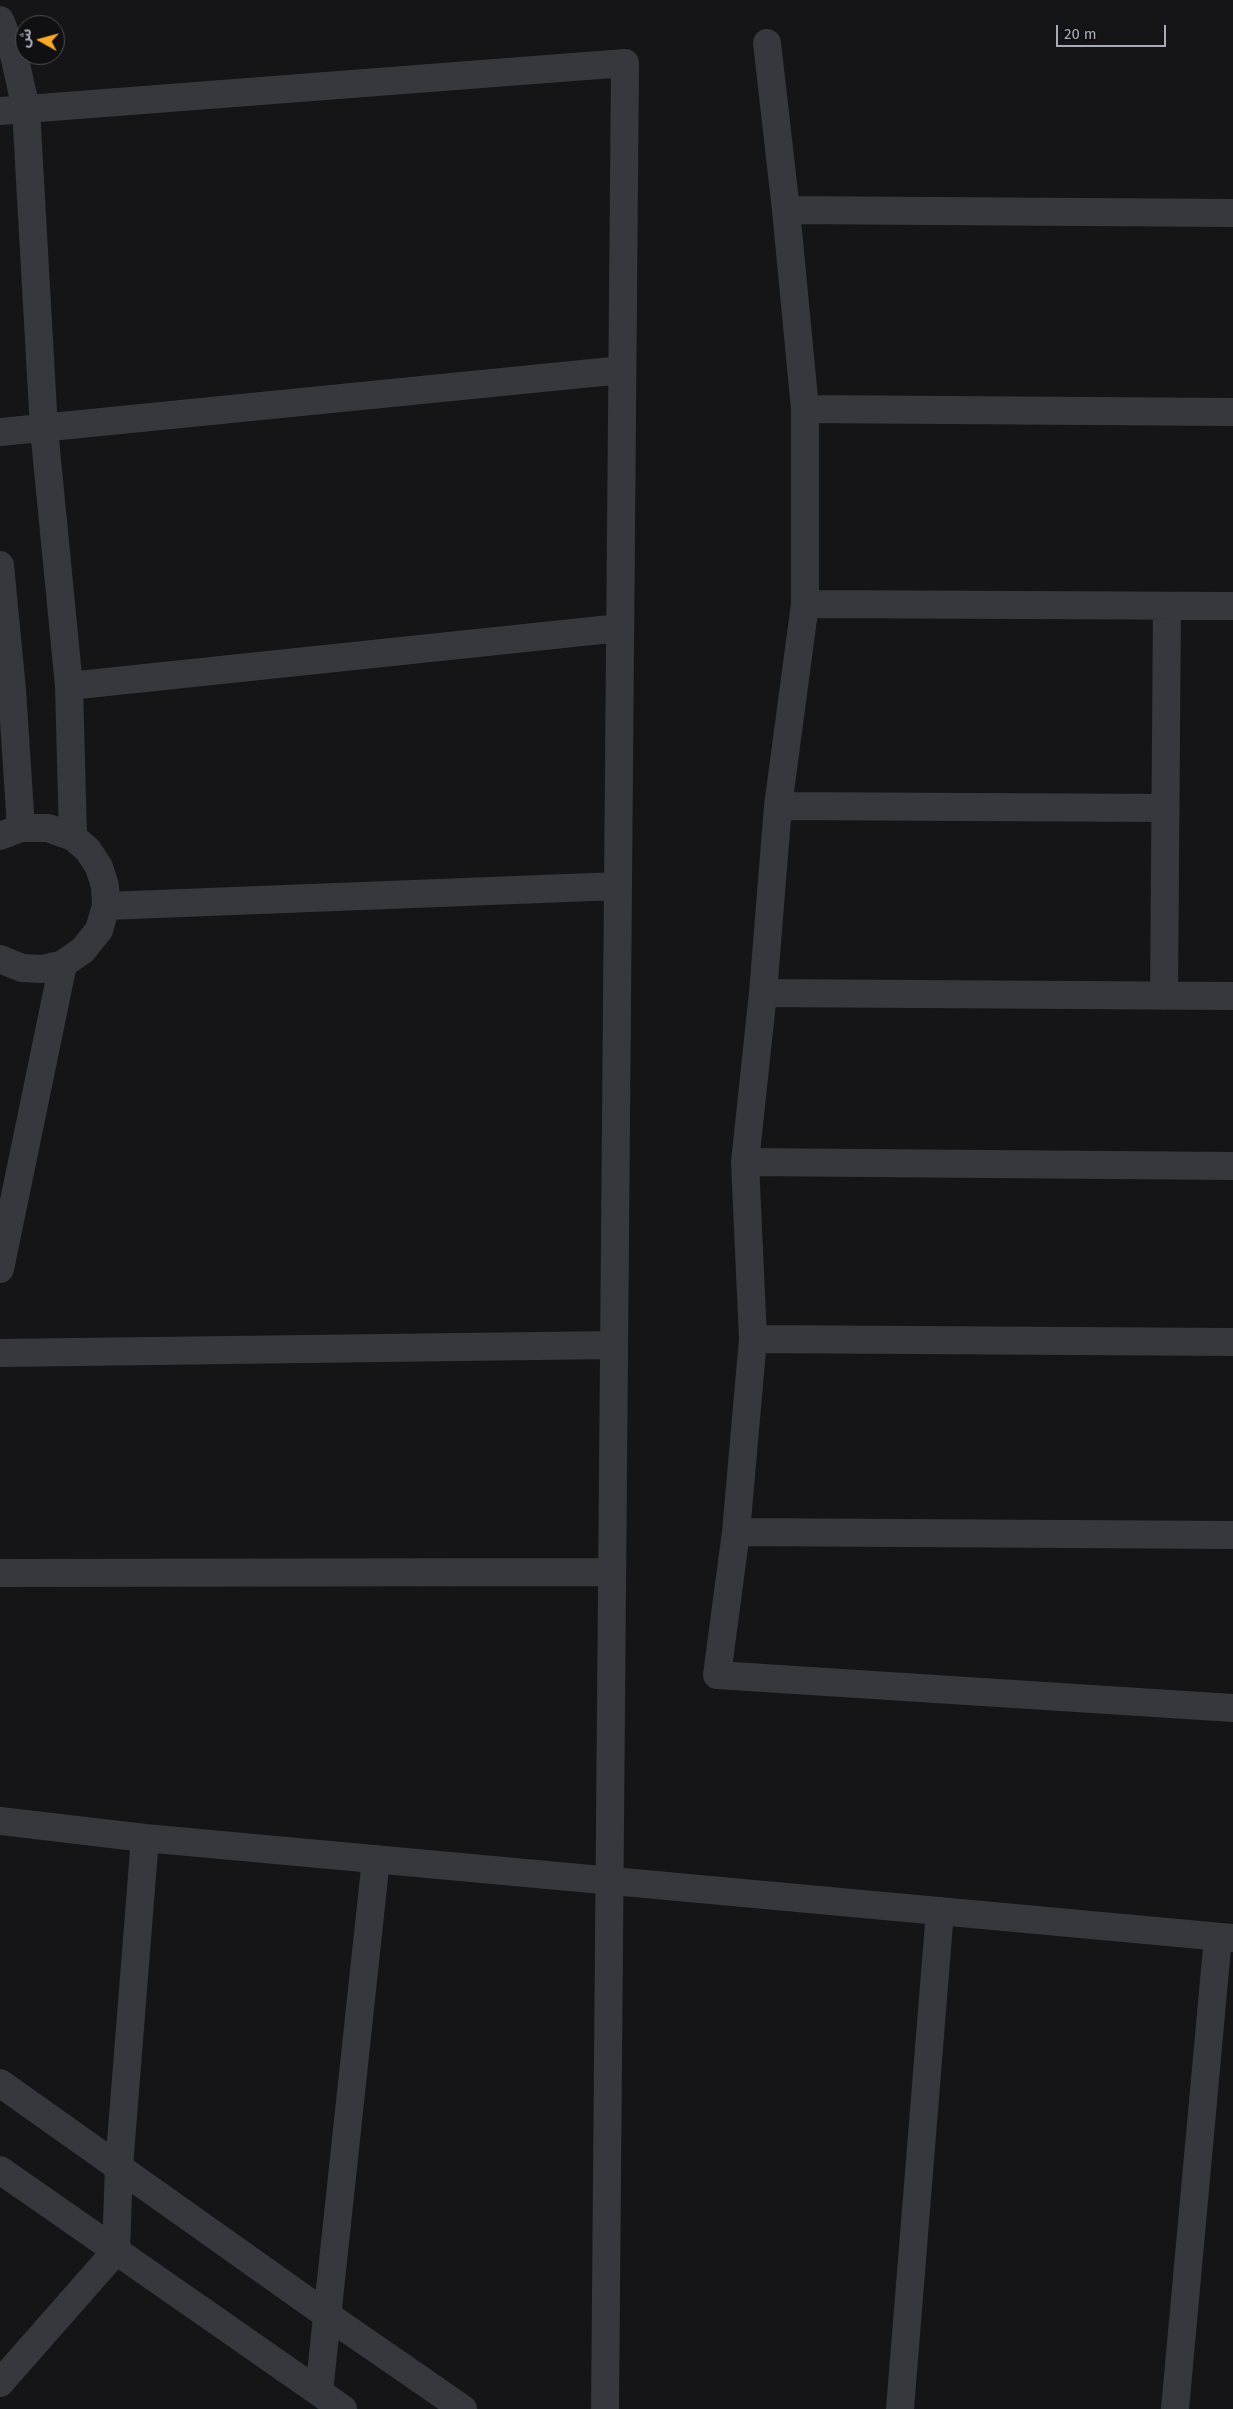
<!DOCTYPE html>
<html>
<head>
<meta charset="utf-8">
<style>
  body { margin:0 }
  #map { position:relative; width:1233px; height:2409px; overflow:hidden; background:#151518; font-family:"Fira Sans","Noto Sans Arabic",sans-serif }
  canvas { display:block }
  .north { position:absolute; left:15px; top:15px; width:50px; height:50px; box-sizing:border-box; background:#101013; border:1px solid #4c4f55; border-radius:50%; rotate:277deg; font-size:14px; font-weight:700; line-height:20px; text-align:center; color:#a6adb9 }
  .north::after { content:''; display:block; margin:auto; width:18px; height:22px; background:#feaa27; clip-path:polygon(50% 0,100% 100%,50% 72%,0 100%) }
  .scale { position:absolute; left:1056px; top:25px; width:110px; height:22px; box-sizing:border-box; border:2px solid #a6adb9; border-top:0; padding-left:6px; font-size:15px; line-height:18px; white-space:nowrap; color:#a6adb9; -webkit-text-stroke:4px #101013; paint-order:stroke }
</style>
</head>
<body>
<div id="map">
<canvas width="1233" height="2409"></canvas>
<div class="north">ش</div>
<div class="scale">20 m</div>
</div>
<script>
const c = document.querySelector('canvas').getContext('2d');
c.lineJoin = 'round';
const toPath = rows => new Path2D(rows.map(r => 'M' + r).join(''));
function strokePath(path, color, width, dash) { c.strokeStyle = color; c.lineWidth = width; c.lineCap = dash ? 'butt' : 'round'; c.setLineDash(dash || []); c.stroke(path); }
strokePath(toPath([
  [0,20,14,55,26,109,44,429,69,686,73,837],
  [767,43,786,210,805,409,805,604,778,806,763,993,745,1162,753,1339,736,1532,717,1675,1233,1708],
  [0,111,625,63,605,2409],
  [786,210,1233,213],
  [805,409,1233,412],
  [0,432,622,370],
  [0,565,12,690,21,828],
  [805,604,1233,606],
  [69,686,620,628],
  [778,806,1165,808],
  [0,836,21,828,48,828,73,837,88,850,99,867,105,886,106,906,99,930,83,950,63,964,42,969,22,968,0,959],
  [106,906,618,886],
  [763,993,1233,996],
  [1164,996,1167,606],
  [745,1162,1233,1166],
  [0,1269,63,964],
  [753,1339,1233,1342],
  [0,1353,614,1345],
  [736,1532,1233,1535],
  [0,1573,612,1572],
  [0,1821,145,1838,1233,1938],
  [0,2083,327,2315,463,2409],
  [0,2170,343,2409],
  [0,2383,116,2251,119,2167,145,1838],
  [319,2392,376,1859],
  [900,2409,940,1911],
  [1175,2409,1218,1937]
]), '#36383d', 28);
</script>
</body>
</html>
